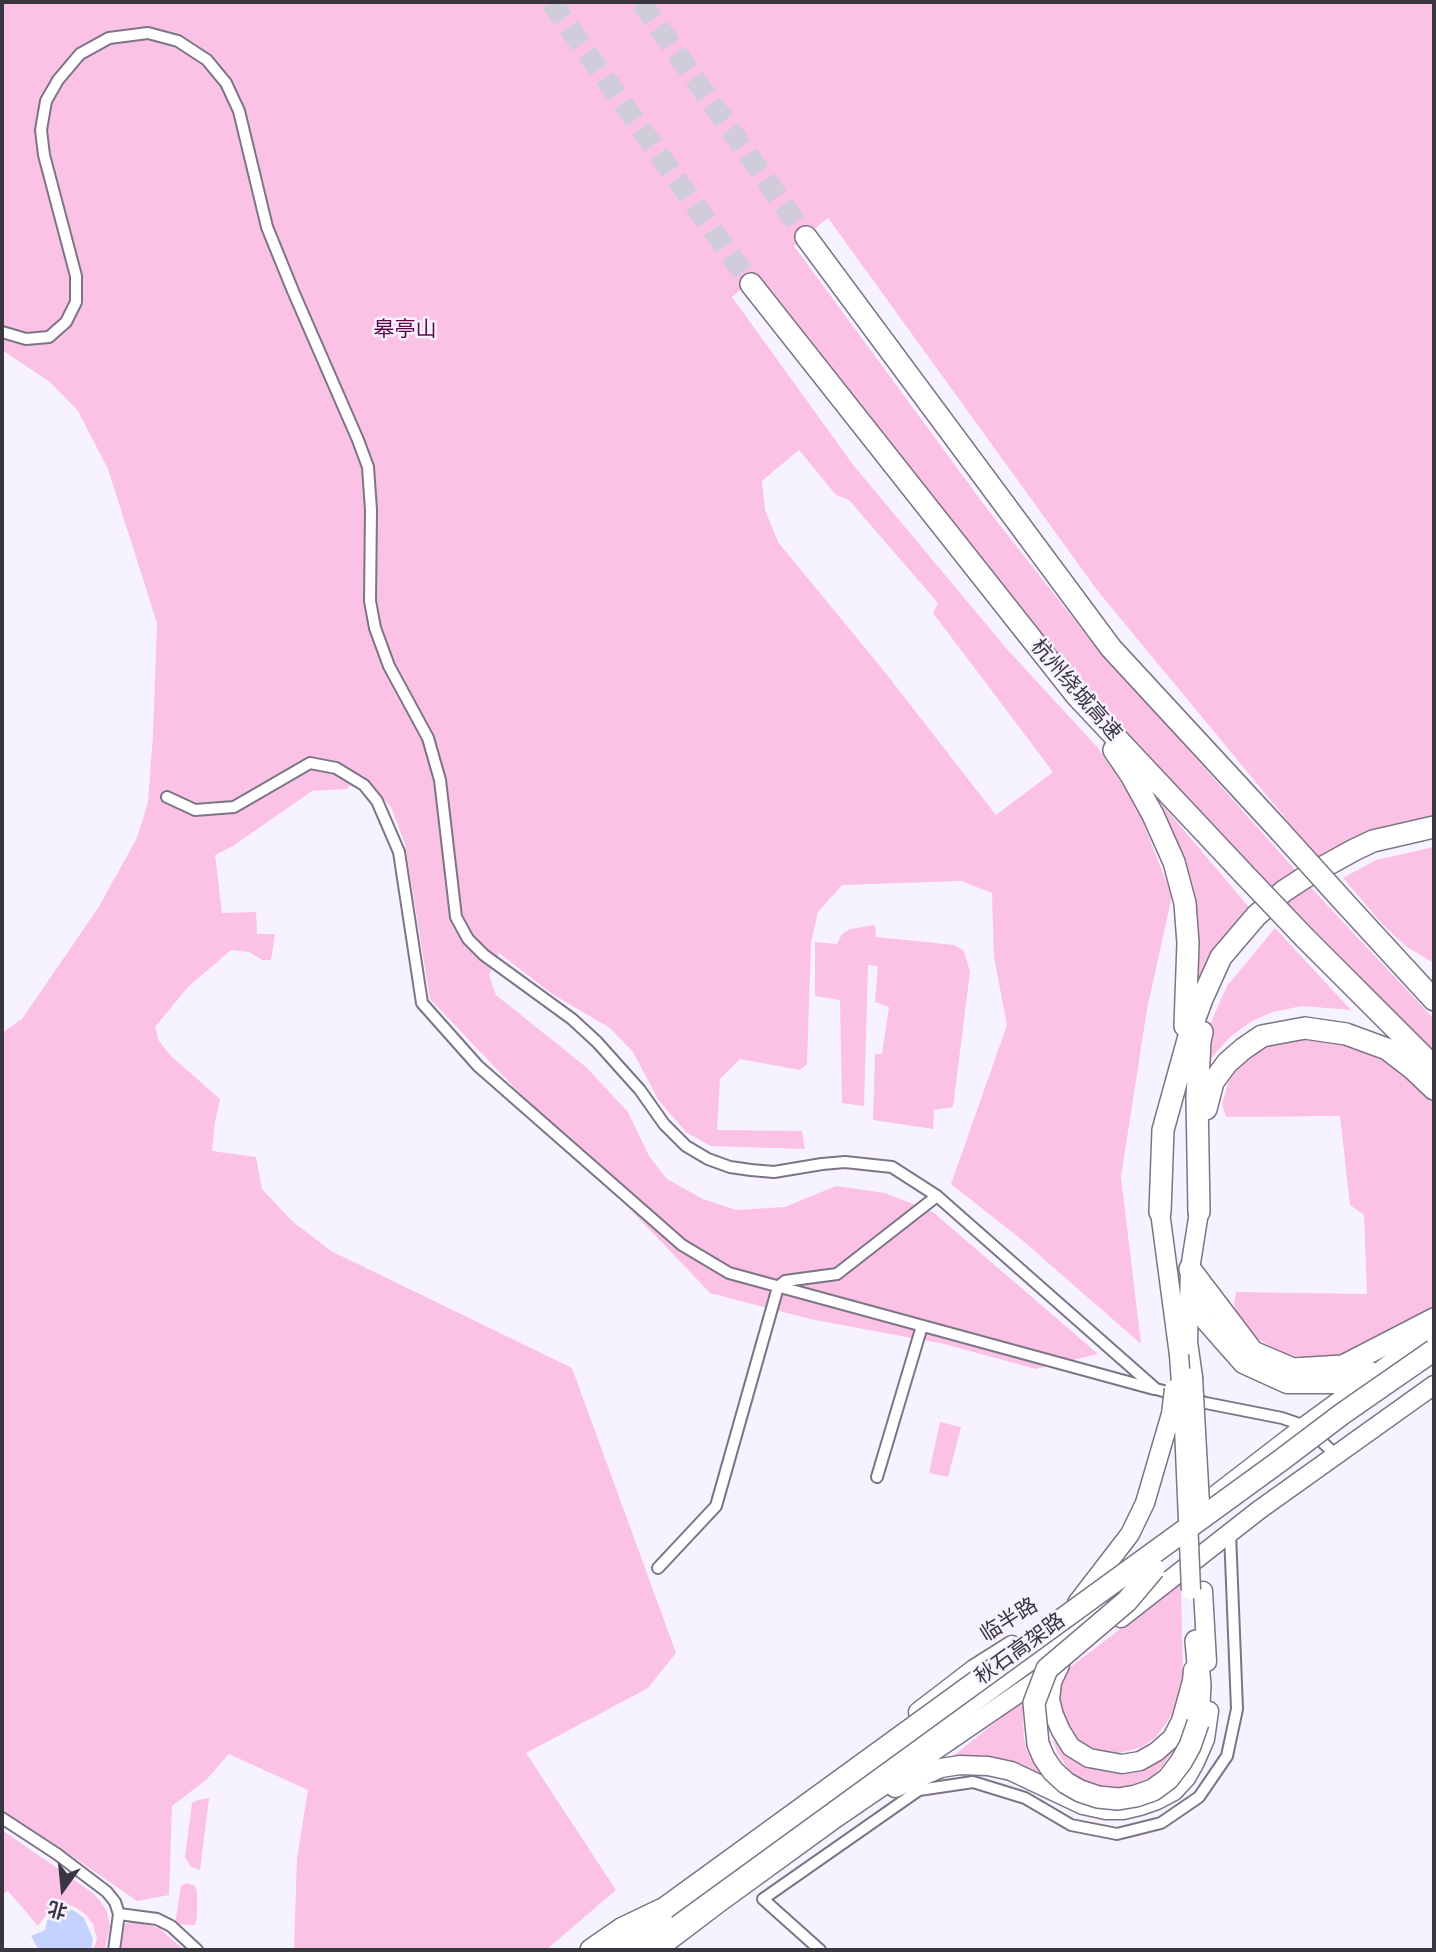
<!DOCTYPE html>
<html>
<head>
<meta charset="utf-8">
<style>
  body { margin:0 }
  #map { position:relative; width:1436px; height:1952px; overflow:hidden; background:#f7f2ff; font-family:Inter,"Noto Sans SC",sans-serif }
  canvas { display:block }
  .frame { position:absolute; inset:0; border:4px solid #3a363f; pointer-events:none }
  .north { position:absolute; left:28px; top:1854px; width:70px; height:70px; -webkit-text-stroke:5px #f7f2ff; paint-order:stroke; rotate:195deg; font-size:19px; font-weight:700; line-height:28px; text-align:center; color:#3a363f }
  .north::after { content:''; display:block; margin:auto; width:24px; height:32px; background:#3a363f; clip-path:polygon(50% 0,100% 100%,50% 72%,0 100%) }
</style>
</head>
<body>
<div id="map">
<canvas width="1436" height="1952"></canvas>
<div class="frame"></div>
<div class="north">北</div>
</div>
<script>
const c = document.querySelector('canvas').getContext('2d');
c.lineJoin = 'round';
function paint(path, color) { c.fillStyle = color; c.fill(path, 'evenodd'); }
const toPath = rows => new Path2D(rows.map(r => 'M' + r).join(''));
function strokePath(path, color, width, dash) { c.strokeStyle = color; c.lineWidth = width; c.lineCap = dash ? 'butt' : 'round'; c.setLineDash(dash || []); c.stroke(path); }
function write(font, color, halo, rows, align = 'center') {
  c.font = font + ' Inter,"Noto Sans SC",sans-serif'; c.lineWidth = 5; c.setLineDash([]); c.textBaseline = 'middle'; c.strokeStyle = halo; c.fillStyle = color; for (const [text, x, y, turn = 0] of rows) {
    c.save(); c.translate(x, y); c.rotate((+turn || 0) * Math.PI / 180); c.textAlign = isNaN(turn) ? turn : align; if (halo) c.strokeText(text, 0, 0); c.fillText(text, 0, 0); c.restore();
  }
}
paint(toPath([
  [2,2,1434,2,1434,820,1320,860,1097,590,828,218,794,246,988,510,1087,636,1314,891,1434,1019,1434,1051,1267,882,1083,689,754,278,732,297,854,466,1006,648,1098,748,1135,802,1172,896,1147,1009,1121,1177,1141,1344,1022,1240,951,1184,1007,1025,994,957,992,893,961,881,842,885,818,912,811,942,807,1064,800,1070,740,1059,720,1079,717,1130,802,1131,805,1149,711,1146,687,1133,659,1101,633,1052,610,1028,552,994,499,953,489,975,496,995,586,1067,628,1112,649,1156,667,1179,703,1199,736,1210,785,1207,836,1186,885,1193,933,1212,1098,1354,1036,1369,944,1344,810,1319,710,1293,430,999,405,844,391,807,362,775,347,789,312,791,233,846,215,855,222,913,256,912,257,934,275,934,271,960,262,960,249,952,231,950,188,987,155,1027,159,1041,171,1056,220,1099,215,1122,212,1151,256,1157,262,1189,292,1221,331,1251,572,1368,676,1653,648,1688,526,1753,616,1890,546,1950,294,1950,297,1858,308,1790,229,1754,206,1780,172,1806,169,1895,137,1901,69,1854,2,1813,2,1033,22,1019,98,908,137,838,148,802,153,734,157,623,108,469,78,411,50,382,2,350],
  [799,450,836,495,849,500,938,603,933,613,1053,772,996,815,884,671,778,542,765,510,762,481],
  [1155,796,1253,912,1196,996,1182,858],
  [1434,847,1434,963,1407,947,1384,926,1343,878,1376,860],
  [875,925,876,937,954,945,964,951,970,972,953,1107,934,1110,933,1129,873,1120,875,1054,882,1054,889,1007,875,1002,878,966,868,965,864,1106,842,1103,840,1000,815,996,815,942,837,944,842,934,850,929],
  [1275,928,1351,1010,1302,1006,1273,1012,1252,1021,1230,1037,1214,1055,1205,1069,1207,1037,1212,1020,1227,986],
  [1313,1034,1370,1049,1434,1099,1434,1308,1383,1335,1336,1357,1301,1357,1280,1353,1254,1336,1237,1315,1234,1305,1236,1292,1367,1294,1364,1215,1350,1205,1340,1116,1226,1117,1222,1104,1230,1077,1249,1053,1271,1039],
  [940,1422,961,1427,948,1477,929,1473],
  [1181,1583,1183,1680,1181,1697,1174,1712,1156,1737,1142,1747,1116,1754,1088,1747,1072,1735,1058,1704,1059,1690,1065,1671],
  [1028,1696,1023,1714,1024,1739,1027,1751,1037,1766,1053,1783,948,1760],
  [1053,1741,1067,1751,1147,1766,1173,1752,1154,1776,1128,1787,1101,1788,1071,1773,1058,1754],
  [209,1798,200,1870,191,1867,185,1857,192,1803,198,1800],
  [2,1830,93,1893,101,1902,107,1912,110,1926,105,1950,93,1950,97,1939,93,1924,85,1914,75,1907,66,1904,55,1906,46,1915,38,1926,8,1891,2,1894],
  [187,1883,195,1886,197,1893,197,1918,195,1925,175,1924,181,1886],
  [132,1921,159,1928,184,1950,121,1950,125,1924]
]), '#fbc2e5');
paint(toPath([
  [63,1908,73,1910,84,1918,93,1939,91,1950,39,1950,31,1936,45,1930,47,1921,54,1912]
]), '#c3d3fd');
strokePath(toPath([
  [551,2,751,284],
  [641,2,806,237]
]), '#d1ccd9', 21, [21, 10]);
const street = toPath([
  [2,332,26,339,49,337,66,322,76,302,76,276,44,155,41,130,46,101,58,80,80,54,109,38,148,33,178,41,207,60,226,83,239,111,267,227,293,291,358,440,368,467,371,510,370,601,375,628,389,666,428,738,440,780,456,917,468,939,484,955,572,1019,597,1042,640,1090,664,1124,686,1146,708,1159,730,1167,751,1170,774,1172,822,1164,845,1162,892,1167,937,1196,1156,1389,1206,1403,1282,1418,1305,1426,1336,1455],
  [167,797,195,810,234,807,310,763,336,768,364,785,377,801,399,852,422,1003,478,1066,682,1245,729,1273,1154,1389],
  [877,1477,922,1326],
  [658,1568,716,1506,778,1287,785,1281,837,1274,937,1196],
  [2,1818,57,1854,107,1892,115,1902,119,1914,114,1950],
  [119,1914,157,1919,171,1926,197,1950],
  [820,1950,763,1899,919,1790,973,1782,1025,1798,1071,1825,1117,1834,1161,1823,1199,1797,1227,1756,1237,1709,1230,1533]
]);
const primary = toPath([
  [1160,1212,1179,1355],
  [1190,1270,1198,1306,1206,1322,1243,1364,1287,1384,1334,1384,1370,1371],
  [1193,1377,1188,1342,1190,1269,1199,1212],
  [1209,1500,1305,1426,1410,1349,1434,1334],
  [1203,1591,1207,1662],
  [1077,1603,1130,1534,1145,1503],
  [1121,1618,1259,1510,1434,1385],
  [1060,1665,1052,1682,1050,1700,1054,1715,1061,1731,1071,1747,1089,1758,1122,1764,1140,1761,1156,1752,1172,1738,1181,1721,1192,1681,1193,1670],
  [918,1712,974,1669,1012,1645],
  [895,1788,941,1768,960,1765,988,1766,1011,1771,1083,1805,1106,1810,1123,1810,1140,1806,1157,1800,1174,1791,1186,1778,1195,1762,1205,1739,1209,1711],
  [613,1950,654,1920],
  [657,1950,719,1903,836,1818,1048,1673]
]);
const highway = toPath([
  [806,237,1111,648,1279,830],
  [751,284,1076,695,1243,873],
  [1114,750,1131,775,1153,815,1174,862,1185,903,1188,943,1185,1026],
  [1344,902,1434,1000],
  [1305,938,1434,1067],
  [1206,1109,1213,1082,1227,1063,1243,1049,1262,1036,1305,1028,1346,1034,1387,1049,1413,1069,1434,1089],
  [1160,1212,1163,1130,1191,1029,1202,999,1221,957,1256,916,1284,891,1307,876,1354,850,1373,841,1434,827],
  [1199,1212,1197,1097,1200,1041,1202,1032],
  [1190,1269,1253,1352,1293,1369,1343,1366,1434,1319],
  [1196,1641,1200,1685,1198,1723],
  [591,1950,623,1928,665,1908],
  [631,1950,1099,1609]
]);
strokePath(street, '#7c7487', 14);
strokePath(primary, '#7c7487', 21);
strokePath(highway, '#7c7487', 24);
strokePath(street, '#fff', 10);
strokePath(primary, '#fff', 18);
strokePath(highway, '#fff', 21);
const primaryBridge = toPath([
  [1179,1355,1184,1427,1191,1590],
  [1193,1377,1200,1504],
  [1145,1503,1171,1414,1174,1389]
]);
const highwayBridge = toPath([
  [1279,830,1344,902],
  [1243,873,1305,938],
  [1154,1569,1127,1601,1047,1669,1034,1703,1038,1744,1044,1758,1053,1771,1066,1783,1080,1791,1098,1797,1118,1799,1136,1796,1153,1790,1168,1779,1181,1762,1190,1746,1198,1723],
  [665,1908,1280,1461,1342,1414,1434,1350]
]);
strokePath(primaryBridge, '#7c7487', 21, []);
strokePath(highwayBridge, '#7c7487', 24, []);
strokePath(primaryBridge, '#fff', 18);
strokePath(highwayBridge, '#fff', 21);
write('21px', '#5c0847', '#f7f2ff', [
  ["皋亭山",405,330]
]);
write('21px', '#3a363f', '#f7f2ff', [
  ["杭州绕城高速",1076,690,49],
  ["临半路",1009,1620,-32],
  ["秋石高架路",1020,1649,-36]
]);
</script>
</body>
</html>
